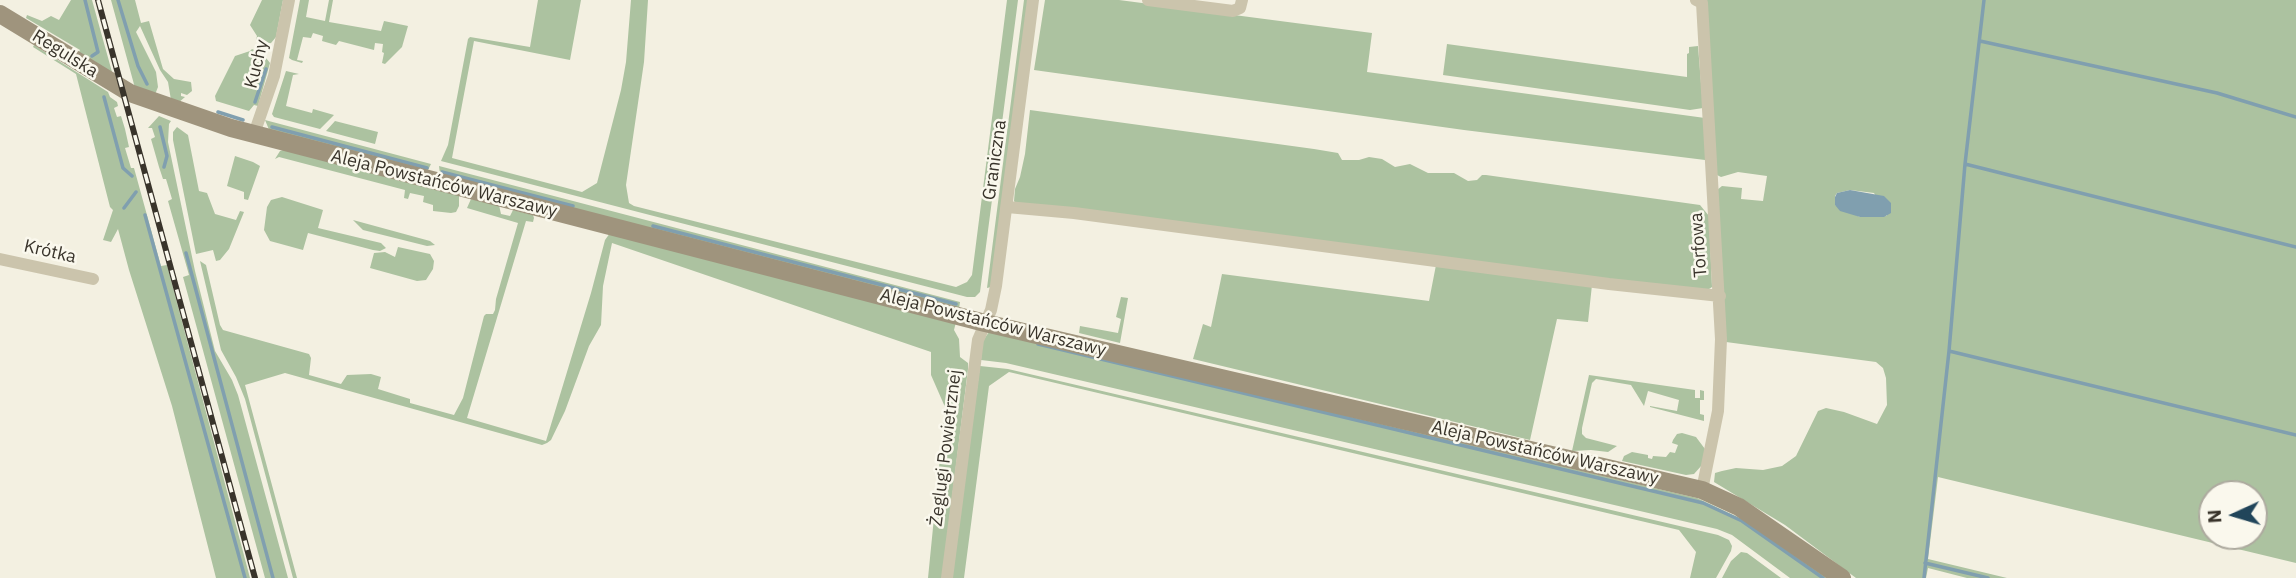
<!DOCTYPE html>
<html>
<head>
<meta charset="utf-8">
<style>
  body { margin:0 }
  #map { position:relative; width:2296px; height:578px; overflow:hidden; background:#f3f0e1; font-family:"IBM Plex Sans",sans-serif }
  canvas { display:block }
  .north { position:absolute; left:2198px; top:480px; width:70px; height:70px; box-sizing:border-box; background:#faf8ed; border:2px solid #adaa9f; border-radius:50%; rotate:266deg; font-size:19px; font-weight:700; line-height:28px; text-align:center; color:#39342b }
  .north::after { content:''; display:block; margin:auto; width:24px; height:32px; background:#21455a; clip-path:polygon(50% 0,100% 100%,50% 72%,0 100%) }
</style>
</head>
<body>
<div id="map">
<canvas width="2296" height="578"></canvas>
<div class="north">N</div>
</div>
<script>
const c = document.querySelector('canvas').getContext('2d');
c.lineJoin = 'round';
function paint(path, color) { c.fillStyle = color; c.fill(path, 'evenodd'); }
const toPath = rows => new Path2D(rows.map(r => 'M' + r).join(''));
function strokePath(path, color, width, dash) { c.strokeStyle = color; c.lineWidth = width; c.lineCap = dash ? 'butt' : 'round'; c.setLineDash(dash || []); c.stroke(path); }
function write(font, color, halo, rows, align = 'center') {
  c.font = font + ' "IBM Plex Sans",sans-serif'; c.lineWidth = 5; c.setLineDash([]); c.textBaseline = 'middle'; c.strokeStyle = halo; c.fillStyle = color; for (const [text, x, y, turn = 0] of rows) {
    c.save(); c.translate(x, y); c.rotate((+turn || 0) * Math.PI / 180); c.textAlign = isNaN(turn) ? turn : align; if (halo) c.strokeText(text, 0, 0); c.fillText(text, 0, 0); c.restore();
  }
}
paint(toPath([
  [71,0,92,0,112,72,77,55,80,50,26,18,27,15,42,21,51,16,59,20],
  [111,0,135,0,141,23,149,21,163,69,174,79,191,82,192,91,187,95,181,93,181,96,185,97,178,103,171,100,168,82,160,70,140,26,136,32,156,72,158,87,154,97,135,88],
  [262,0,283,0,276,37,271,43,266,44,256,40,257,36,250,25],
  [300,0,309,0,306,17,325,21,329,0,333,0,329,22,381,31,384,21,408,26,402,47,385,64,382,63,384,53,382,52,383,44,375,43,374,50,339,41,336,45,322,41,323,36,313,33,311,38,303,37,297,60,303,61,302,63,292,60,289,58],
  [538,0,581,0,570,60,474,41,452,158,582,192,597,183,621,90,626,62,631,0,648,0,644,62,626,185,629,203,634,206,956,287,967,282,972,275,1007,0,1018,0,980,292,975,297,967,297,441,161,448,145,468,39,470,37,530,47],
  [1024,0,1028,0,991,287,987,288],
  [1045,0,1119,0,1372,33,1367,72,1705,118,1705,160,1464,130,1034,70],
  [1706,0,2296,0,2296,563,1938,477,1928,559,2007,578,1967,578,1928,568,1926,578,1856,578,1785,525,1714,482,1715,473,1722,471,1736,468,1763,470,1782,466,1796,456,1818,411,1826,408,1844,412,1877,424,1887,405,1886,378,1883,368,1876,362,1726,342,1717,190,1722,186,1742,188,1741,199,1763,201,1767,176,1738,172,1721,177,1717,175],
  [1850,190,1874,193,1887,216,1860,217,1835,205,1835,196,1837,193],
  [2212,494,2254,494,2254,536,2212,536],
  [1447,44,1687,77,1687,54,1689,53,1689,47,1698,46,1703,108,1690,110,1443,75],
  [34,45,108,92,110,97,117,102,118,106,114,108,117,117,121,116,125,129,129,147,125,148,131,168,134,168,161,266,167,265,250,578,216,578,172,406,129,270,118,229,111,242,103,240,113,210,110,207,76,74,33,47],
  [252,49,263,54,270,63,258,106,254,105,249,111,216,101,215,96,235,56,250,51],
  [286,71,299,74,293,75,286,106,312,113,313,109,334,115,320,129,274,117,272,114],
  [1030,110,1314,149,1338,153,1342,160,1359,160,1369,157,1382,159,1395,167,1410,164,1428,173,1454,173,1468,181,1477,180,1482,175,1486,175,1700,205,1709,216,1712,287,1706,291,1016,204,1014,201,1015,189,1020,177,1025,154],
  [159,116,171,121,169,124,168,142,195,271,215,351,232,380,238,395,288,578,265,578,183,277,189,275,168,201,172,199,166,179,163,179,159,167,151,139,155,137,152,128,148,128],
  [265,120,431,164,428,170,270,132],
  [335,121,378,132,375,144,326,131],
  [177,127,188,135,199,191,207,193,215,214,236,220,240,211,244,212,229,249,220,260,216,261,213,250,196,254,173,140,173,132],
  [283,150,459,195,459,206,456,212,451,213,433,211,433,205,423,202,424,196,410,193,408,199,404,198,405,190,279,157,275,159,280,151],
  [235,156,253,162,260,166,248,200,244,199,244,192,227,186],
  [439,166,960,302,959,309,440,174],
  [282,197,323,210,318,228,381,243,386,248,380,251,373,250,308,233,303,250,270,241,264,230,267,207,271,200],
  [471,199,499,205,501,214,510,216,513,210,533,215,534,218,533,222,526,221,467,418,546,441,591,293,605,240,610,233,956,322,954,330,959,339,960,357,968,363,968,369,942,578,928,578,945,407,931,375,931,352,612,243,603,286,601,325,589,346,565,411,551,440,547,443,542,445,285,373,245,385,297,578,293,578,245,399,236,377,221,350,200,261,206,265,220,325,223,330,309,354,311,358,309,375,341,384,347,375,371,374,381,377,378,389,410,399,410,403,454,415,463,398,484,316,486,314,493,314,495,310,496,299,518,223,467,208],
  [353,220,430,241,435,245,427,246,363,230],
  [398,247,430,254,434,261,433,269,426,280,417,281,370,268,374,253,385,252,395,257],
  [1436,265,1592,285,1588,322,1557,319,1530,440,1193,359,1203,324,1211,327,1222,274,1429,301],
  [1121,297,1128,298,1120,343,1079,333,1080,326,1118,333,1121,319,1116,317],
  [989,332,1697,498,1748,522,1829,578,1790,578,1732,535,1717,529,1006,363,981,360,982,342],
  [980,366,1008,369,1718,535,1729,540,1732,546,1731,551,1716,578,1690,578,1696,552,1679,530,1009,372,989,386,964,578,952,578],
  [1589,375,1695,390,1695,398,1700,398,1700,390,1704,391,1704,400,1700,400,1700,414,1704,415,1704,421,1650,407,1650,406,1677,411,1679,400,1648,391,1644,406,1631,385,1596,379,1592,383,1582,428,1582,434,1586,438,1617,446,1608,452,1591,450,1572,451],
  [1682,433,1696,437,1705,449,1702,465,1694,474,1686,475,1622,461,1624,456,1632,452,1648,455,1648,458,1652,459,1653,456,1666,457,1670,452,1675,453,1678,445,1672,443,1673,440,1677,434],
  [1741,552,1747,553,1781,578,1722,578,1731,561]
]), '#acc2a0');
paint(toPath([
  [1850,190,1884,196,1891,203,1891,213,1884,217,1860,217,1840,211,1835,205,1835,197,1837,193]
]), '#809faf');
strokePath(toPath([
  [85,0,98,52,92,56],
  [118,0,138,66,147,84],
  [1980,41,2217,93,2296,117],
  [104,97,123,168,132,176],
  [255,102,266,69],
  [218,112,243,120],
  [160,127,167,156,164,167],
  [272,127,427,168],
  [1965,164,2296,247],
  [442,172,573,206],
  [124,208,136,192],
  [145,215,245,578],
  [653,226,956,304],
  [186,253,273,578],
  [1038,344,1703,503,1742,521,1823,578],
  [1949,351,2296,435],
  [1925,563,1988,578],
  [1924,578,1949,351,1965,164,1984,0]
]), '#809faf', 3.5);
strokePath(toPath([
  [1148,0,1233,11,1240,8,1242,0],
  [1696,0,1702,3,1721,339,1718,411,1702,490],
  [254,134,274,76,289,0],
  [1007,207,1074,213,1609,284,1720,296],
  [0,259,93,279],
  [947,578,978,340,991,310,996,286,1033,0]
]), '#cbc4ac', 12);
strokePath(toPath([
  [0,14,130,93,231,128,985,323,1702,490,1739,507,1842,578]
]), '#9f947d', 18);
const rail = toPath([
  [98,0,255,578]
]);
strokePath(rail, '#39342b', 6);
strokePath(rail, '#faf8ed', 3.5, [10]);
write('18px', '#39342b', '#faf8ed', [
  ["Regulska",65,54,32],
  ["Kuchy",257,64,-76],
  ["Graniczna",995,160,-82],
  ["Aleja Powstańców Warszawy",444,184,14],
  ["Torfowa",1699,245,-94],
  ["Krótka",50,252,13],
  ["Aleja Powstańców Warszawy",993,323,14],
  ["Żeglugi Powietrznej",946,448,-83],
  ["Aleja Powstańców Warszawy",1545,453,13]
]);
</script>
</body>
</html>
